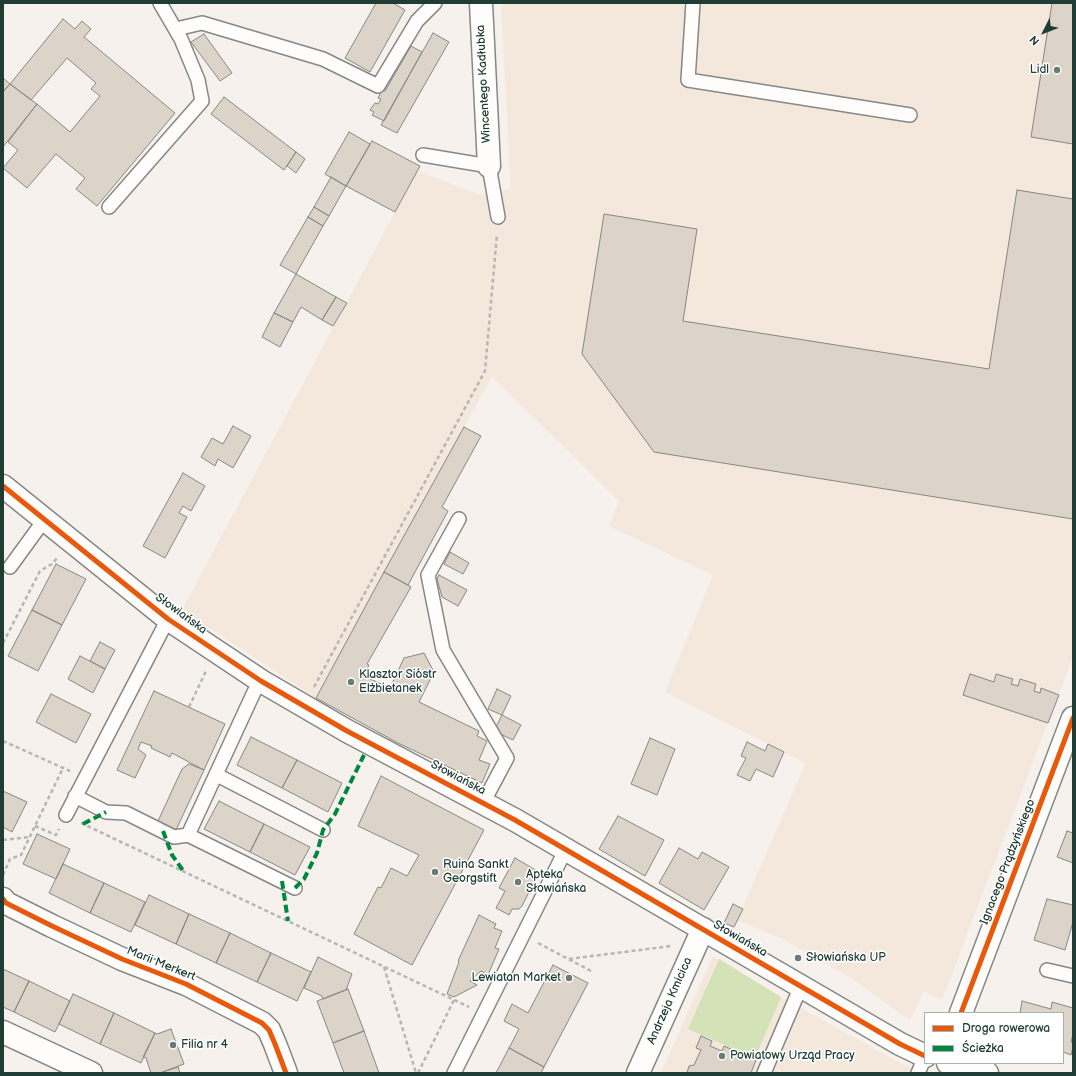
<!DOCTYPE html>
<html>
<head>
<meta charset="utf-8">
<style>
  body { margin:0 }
  #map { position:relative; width:1076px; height:1076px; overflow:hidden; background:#f6f1ec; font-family:"Balsamiq Sans",sans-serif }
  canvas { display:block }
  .frame { position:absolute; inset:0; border:4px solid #1f3d34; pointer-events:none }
  .legend { position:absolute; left:924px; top:1012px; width:140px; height:52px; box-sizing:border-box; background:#fff; border:1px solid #a5b1ae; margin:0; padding:5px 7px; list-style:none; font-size:12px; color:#1f3d34 }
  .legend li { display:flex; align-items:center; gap:8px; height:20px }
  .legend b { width:20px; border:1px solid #a5b1ae }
  .north { position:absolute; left:1024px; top:12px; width:40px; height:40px; -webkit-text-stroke:3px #fff; paint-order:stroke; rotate:228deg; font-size:11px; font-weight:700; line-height:16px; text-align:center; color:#1f3d34 }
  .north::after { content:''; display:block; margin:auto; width:14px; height:18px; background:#1f3d34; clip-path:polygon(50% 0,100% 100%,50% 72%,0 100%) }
</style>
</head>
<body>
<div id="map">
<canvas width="1076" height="1076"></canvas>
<div class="frame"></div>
<ul class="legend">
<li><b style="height:5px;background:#e8590c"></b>Droga rowerowa</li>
<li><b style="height:5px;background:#00873e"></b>Ścieżka</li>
</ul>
<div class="north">N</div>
</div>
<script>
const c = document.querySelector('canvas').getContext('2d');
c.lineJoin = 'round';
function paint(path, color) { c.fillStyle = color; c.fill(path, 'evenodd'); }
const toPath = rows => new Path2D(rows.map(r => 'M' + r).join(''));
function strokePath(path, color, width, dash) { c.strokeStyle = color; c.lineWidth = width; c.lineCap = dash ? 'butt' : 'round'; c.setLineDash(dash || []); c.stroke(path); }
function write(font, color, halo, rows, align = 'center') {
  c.font = font + ' "Balsamiq Sans",sans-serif'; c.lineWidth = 3; c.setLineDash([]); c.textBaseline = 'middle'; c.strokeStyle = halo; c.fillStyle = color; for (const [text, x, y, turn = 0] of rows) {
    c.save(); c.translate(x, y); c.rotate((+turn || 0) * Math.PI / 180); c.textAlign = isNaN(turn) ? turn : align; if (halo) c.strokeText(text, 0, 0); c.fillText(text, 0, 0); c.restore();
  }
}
paint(toPath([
  [501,3,1073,3,1073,657,942,1000,924,991,910,1020,852,979,785,940,737,920,806,763,665,692,713,575,609,526,619,501,492,376,316,698,182,610,417,171,480,195,511,189],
  [713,956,781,997,904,1065,924,1073,661,1073]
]), '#f4e8dc');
paint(toPath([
  [719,959,781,997,755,1058,688,1029]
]), '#d4e2b8');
const building = toPath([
  [376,3,393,3,405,10,370,72,345,58,376,3],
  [1052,3,1073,3,1073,144,1031,137,1052,3],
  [63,19,75,29,82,21,91,29,84,37,175,113,97,206,76,189,85,178,56,154,27,188,3,168,18,150,8,142,37,104,70,132,100,96,91,89,96,83,67,58,31,100,10,84,63,19],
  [433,33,449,42,397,133,381,125,433,33],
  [204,34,232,73,220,81,191,42,204,34],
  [411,46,422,52,384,121,372,115,374,112,370,110,375,103,378,104,381,99,378,98,382,90,385,91,411,46],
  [3,78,10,84,3,92,3,78],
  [10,84,37,104,3,147,3,91,10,84],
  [224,97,296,152,284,170,211,114,224,97],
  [349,132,370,144,346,186,325,174,349,132],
  [372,141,420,166,395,212,346,186,372,141],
  [296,152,305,159,296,173,287,166,296,152],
  [331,177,346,186,329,216,314,207,331,177],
  [1017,190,1073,199,1073,519,654,452,582,354,604,214,697,229,683,321,989,369,1017,190],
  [314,207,329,216,323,226,308,217,314,207],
  [308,217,323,226,296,274,280,265,308,217],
  [296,274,336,297,322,320,301,307,293,322,274,313,296,274],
  [336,297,347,303,333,326,322,320,336,297],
  [274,313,293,322,280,347,262,337,274,313],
  [233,426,251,436,233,468,218,459,215,466,201,457,212,438,223,444,233,426],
  [464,427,481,436,442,507,448,511,408,585,384,572,464,427],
  [183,473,205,486,191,511,183,506,179,513,187,517,165,558,143,546,183,473],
  [450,552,469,563,463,574,444,564,450,552],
  [56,564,86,579,62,625,32,610,56,564],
  [384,572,411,587,367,664,369,665,364,676,390,688,404,658,424,653,434,672,419,702,479,731,477,736,487,741,479,760,490,764,482,783,398,743,316,698,384,572],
  [439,575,467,590,458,606,442,597,437,579,439,575],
  [32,610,62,625,38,671,8,656,32,610],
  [100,642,115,650,105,669,90,661,100,642],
  [80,656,105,669,93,693,68,679,80,656],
  [970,674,994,682,996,674,1013,679,1011,684,1018,686,1020,679,1036,684,1034,691,1040,693,1041,688,1059,695,1048,723,963,695,970,674],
  [497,689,511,696,502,715,488,709,497,689],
  [154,691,225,724,204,770,172,753,170,757,151,748,152,746,141,742,138,749,146,755,135,778,117,770,154,691],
  [51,694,91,714,76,743,36,722,51,694],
  [502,715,521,725,513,740,494,731,502,715],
  [251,737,297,760,282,788,237,765,251,737],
  [650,738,675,749,657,795,631,784,650,738],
  [747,742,765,751,768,744,784,752,773,777,756,769,750,781,737,775,746,758,741,756,747,742],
  [297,760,342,783,328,812,282,788,297,760],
  [189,764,204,770,176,830,158,821,182,769,189,764],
  [381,776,484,830,412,965,354,934,378,887,381,888,391,868,407,876,419,855,358,826,381,776],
  [3,791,27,802,12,832,3,827,3,791],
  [219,801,264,824,250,852,204,829,219,801],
  [618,816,664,840,645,876,599,849,618,816],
  [264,824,310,847,295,875,250,852,264,824],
  [1067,831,1073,833,1073,863,1057,857,1067,831],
  [37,834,70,849,56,879,23,864,37,834],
  [679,848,698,859,702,852,729,867,704,910,659,883,679,848],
  [515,858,539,872,522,906,519,909,512,909,509,915,496,908,505,891,499,888,515,858],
  [63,864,104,883,90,913,49,893,63,864],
  [104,883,145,902,131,932,90,913,104,883],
  [149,895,189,914,176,944,135,925,149,895],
  [1047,899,1073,905,1073,922,1065,950,1034,940,1047,899],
  [733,904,743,909,734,927,724,923,733,904],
  [189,914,230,933,216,963,176,944,189,914],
  [479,915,496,924,494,928,502,931,495,948,499,949,488,975,481,971,470,981,477,985,454,997,447,994,459,962,458,961,479,915],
  [230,933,271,953,257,982,216,963,230,933],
  [271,953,311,972,297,1001,257,982,271,953],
  [318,957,352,974,346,990,323,999,322,996,304,988,318,957],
  [553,965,588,983,544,1067,509,1048,519,1029,504,1021,512,1004,528,1013,553,965],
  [3,969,29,981,14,1012,3,1007,3,969],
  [29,981,70,1001,55,1032,14,1012,29,981],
  [348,989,364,1031,333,1043,317,1001,348,989],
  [73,994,114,1013,100,1044,59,1024,73,994],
  [1022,1001,1051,1009,1052,1002,1073,1008,1073,1034,1071,1042,1073,1042,1073,1047,1071,1055,1063,1052,1063,1013,1020,1013,1022,1001],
  [114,1013,155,1033,141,1063,100,1044,114,1013],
  [171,1029,184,1064,160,1073,151,1073,146,1058,143,1057,155,1033,157,1034,171,1029],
  [364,1031,379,1073,344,1073,333,1043,364,1031],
  [701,1036,712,1041,710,1046,722,1051,724,1046,756,1060,751,1073,687,1073,689,1066,694,1065,701,1050,696,1048,701,1036],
  [509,1048,544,1067,541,1073,496,1073,509,1048],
  [178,1067,180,1073,160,1073,178,1067]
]);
paint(building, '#dcd3c9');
strokePath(building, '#858885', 1);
const service = toPath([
  [693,3,688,80,910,115],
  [176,29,202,23,323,59,378,86,417,21,435,3],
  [423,155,489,166,498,217],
  [109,207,202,101,198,80,181,39,160,3],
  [459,519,428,575,443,650,507,758,483,803],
  [10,567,45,519],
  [217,775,323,830],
  [75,796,106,812,126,813,174,837,188,835,254,692,261,681],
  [66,815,168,619],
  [188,835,295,888],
  [1047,970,1073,976],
  [454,1073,566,849],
  [764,1073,801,986],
  [918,1073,925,1057]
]);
const minor = toPath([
  [481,3,489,166],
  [3,899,6,903,52,926,122,959,186,984,262,1023,269,1030,275,1044,286,1073],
  [961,1013,1073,718],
  [3,1032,91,1073],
  [638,1073,703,929]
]);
const tertiary = toPath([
  [3,486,168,619,261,681,347,731,515,820,900,1044,925,1056],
  [948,1063,987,1073]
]);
strokePath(service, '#858885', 16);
strokePath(minor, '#858885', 25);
strokePath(tertiary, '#858885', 25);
strokePath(toPath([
  [3,643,40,571,52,564,57,558],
  [314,687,485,371,497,234],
  [189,707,206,671],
  [3,741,70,771],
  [81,823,469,1007],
  [35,826,56,835,59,829],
  [3,840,30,837],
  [3,875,10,859,21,855,63,768],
  [538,943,593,972],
  [569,959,671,946],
  [384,967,416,1073],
  [418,1073,454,1000]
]), '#b5b7b6', 2.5, [4, 3]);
strokePath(service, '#fefdfc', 13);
strokePath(minor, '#fefdfc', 22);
strokePath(tertiary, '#fefdfc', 22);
strokePath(toPath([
  [83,824,106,812],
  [163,831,172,855,184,872],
  [282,881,288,921],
  [295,888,304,879,317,853,323,830,335,814,364,755]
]), '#00873e', 4, [8, 4]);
strokePath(toPath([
  [3,486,168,619,261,681,347,731,515,820,900,1044,925,1056],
  [3,899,6,903,52,926,122,959,186,984,262,1023,269,1030,275,1044,286,1073],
  [961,1013,1073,718]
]), '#e8590c', 5);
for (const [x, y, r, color] of [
  [1057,70,4,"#6a7c74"],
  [351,682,4,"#6a7c74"],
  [435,872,4,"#6a7c74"],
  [518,882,4,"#6a7c74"],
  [798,958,4,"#6a7c74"],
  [569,978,4,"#6a7c74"],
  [173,1045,4,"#6a7c74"],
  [722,1056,4,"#6a7c74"]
]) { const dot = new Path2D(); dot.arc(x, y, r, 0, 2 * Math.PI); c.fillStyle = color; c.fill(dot); strokePath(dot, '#fff', 1.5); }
write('12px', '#1f3d34', '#fff', [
  ["Lidl",1049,70,"right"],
  ["Klasztor Sióstr",359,675],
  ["Elżbietanek",359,689],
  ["Ruina Sankt",443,865],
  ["Georgstift",443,879],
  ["Apteka",526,875],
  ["Słowiańska",526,889],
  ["Słowiańska UP",806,958],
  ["Lewiatan Market",561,978,"right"],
  ["Filia nr 4",181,1045],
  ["Powiatowy Urząd Pracy",730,1056]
], 'left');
write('12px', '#1f3d34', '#fff', [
  ["Wincentego Kadłubka",484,84,-93],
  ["Słowiańska",181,614,36],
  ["Słowiańska",458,778,28],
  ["Ignacego Prądzyńskiego",1008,862,-69],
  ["Słowiańska",740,939,30],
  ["Marii Merkert",161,964,22],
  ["Andrzeja Kmicica",670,1001,-66]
]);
</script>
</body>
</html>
